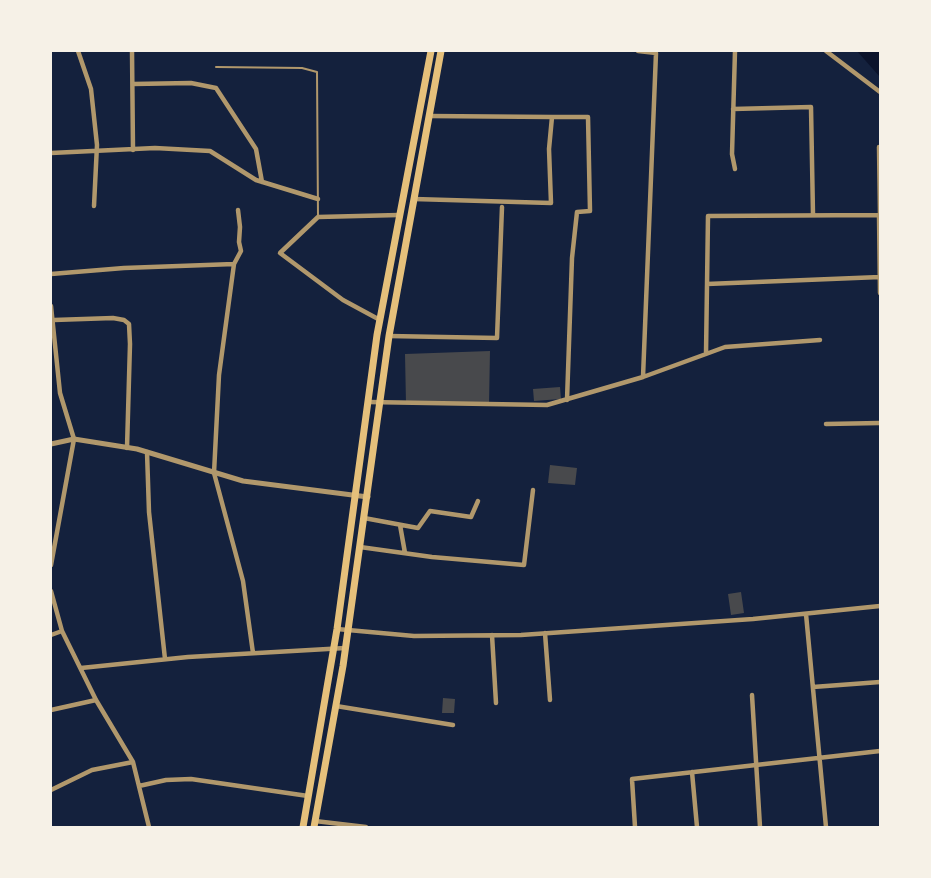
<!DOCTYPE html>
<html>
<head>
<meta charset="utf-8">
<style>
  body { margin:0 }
  #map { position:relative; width:931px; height:878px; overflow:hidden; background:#14213d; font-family:"PT Sans Narrow",sans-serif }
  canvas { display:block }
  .frame { position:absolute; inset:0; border:52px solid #f6f1e7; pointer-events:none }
</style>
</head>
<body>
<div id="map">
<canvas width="931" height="878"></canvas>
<div class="frame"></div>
</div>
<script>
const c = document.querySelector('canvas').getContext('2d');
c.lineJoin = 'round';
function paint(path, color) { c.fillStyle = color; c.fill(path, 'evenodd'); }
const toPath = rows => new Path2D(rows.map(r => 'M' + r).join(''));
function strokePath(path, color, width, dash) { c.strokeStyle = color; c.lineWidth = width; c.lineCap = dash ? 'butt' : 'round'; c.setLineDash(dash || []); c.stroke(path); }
paint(toPath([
  [857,51,880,51,880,77]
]), '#0b132b');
paint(toPath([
  [490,351,489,405,406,404,405,354],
  [560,387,561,399,534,401,533,389],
  [550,465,577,468,575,485,548,483],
  [741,592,744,613,731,615,728,594],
  [443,698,455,699,454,713,442,713]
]), '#48494c');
strokePath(toPath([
  [216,67,302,68,317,72,318,217]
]), '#b1986c', 2);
strokePath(toPath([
  [78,51,91,89,97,145,94,206],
  [132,51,133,150],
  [735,51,732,154,735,169],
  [826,51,880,92],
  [133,84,191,83,216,88,256,149,262,182],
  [733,109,811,107,813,215],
  [552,117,588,117,590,211,577,212,572,258,567,400],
  [879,147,880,215],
  [51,153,155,148,210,151,256,180,318,199],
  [414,199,551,203,549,149,552,117,429,116],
  [234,264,241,251,239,242,240,227,238,210],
  [51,274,124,268,234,264,219,375,214,473,243,581,253,653],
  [707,284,880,277],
  [51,306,60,393,74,439,51,565],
  [54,320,113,318,124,320,129,324,130,344,127,448],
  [380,320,343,300,280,253,318,217,399,215],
  [389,336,497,338,502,207],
  [706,354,725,347,820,340],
  [643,377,706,354,708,216,879,215,880,293],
  [368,402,547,405,643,377,656,53,638,51],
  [826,424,880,423],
  [147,452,149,512,165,659],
  [364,518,418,528,430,511,471,517,478,501],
  [400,525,405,553],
  [360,547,432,557,524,565,533,490],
  [51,591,62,631,96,700,133,762,149,827],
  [806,614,826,827],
  [337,629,414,636,521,635,753,619,880,606],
  [545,633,550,700],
  [51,635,62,631],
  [492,635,496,703],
  [81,668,188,657,345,648],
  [813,687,880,682],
  [752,695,760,827],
  [336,706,453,725],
  [51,710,96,700],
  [692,772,697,827],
  [139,786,166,780,191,779,308,796],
  [51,790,92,770,133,762],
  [315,821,366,827],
  [635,827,632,779,880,751]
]), '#b1986c', 4.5);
strokePath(toPath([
  [51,444,74,439,137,449,243,481,368,497]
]), '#b1986c', 5);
strokePath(toPath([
  [303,827,337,629,377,335,431,51],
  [314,827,343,666,389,336,441,51]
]), '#e5c07b', 7);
</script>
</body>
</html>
